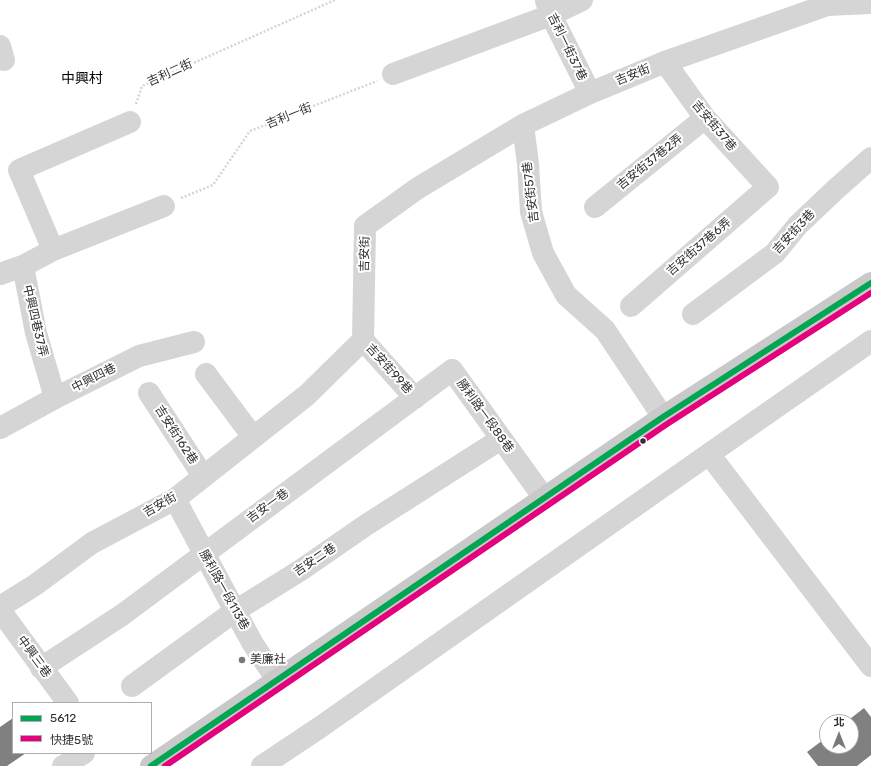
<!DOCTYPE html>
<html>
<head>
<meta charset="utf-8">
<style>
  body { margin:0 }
  #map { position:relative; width:871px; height:766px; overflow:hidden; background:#fff; font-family:Rubik,"Noto Sans TC",sans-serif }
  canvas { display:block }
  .legend { position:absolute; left:12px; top:702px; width:140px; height:52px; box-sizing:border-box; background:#fff; border:1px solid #adadad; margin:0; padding:5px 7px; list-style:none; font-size:12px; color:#313131 }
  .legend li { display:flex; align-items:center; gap:8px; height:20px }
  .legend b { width:20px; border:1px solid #adadad }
  .north { position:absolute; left:819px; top:714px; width:40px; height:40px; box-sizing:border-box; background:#fff; border:1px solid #adadad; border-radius:50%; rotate:0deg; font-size:11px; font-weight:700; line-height:16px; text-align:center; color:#313131 }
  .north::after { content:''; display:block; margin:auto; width:14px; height:18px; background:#797979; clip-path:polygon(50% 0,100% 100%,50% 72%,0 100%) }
</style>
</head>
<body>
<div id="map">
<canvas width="871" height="766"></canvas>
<ul class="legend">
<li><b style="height:5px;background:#00a651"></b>5612</li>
<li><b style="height:5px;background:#e5007d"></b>快捷5號</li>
</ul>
<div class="north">北</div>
</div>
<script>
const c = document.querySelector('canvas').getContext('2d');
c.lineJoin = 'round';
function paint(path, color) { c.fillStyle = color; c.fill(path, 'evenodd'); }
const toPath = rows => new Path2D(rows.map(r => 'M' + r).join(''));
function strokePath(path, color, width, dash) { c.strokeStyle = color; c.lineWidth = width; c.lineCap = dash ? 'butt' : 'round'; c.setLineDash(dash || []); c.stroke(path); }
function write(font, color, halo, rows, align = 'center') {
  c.font = font + ' Rubik,"Noto Sans TC",sans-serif'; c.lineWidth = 4; c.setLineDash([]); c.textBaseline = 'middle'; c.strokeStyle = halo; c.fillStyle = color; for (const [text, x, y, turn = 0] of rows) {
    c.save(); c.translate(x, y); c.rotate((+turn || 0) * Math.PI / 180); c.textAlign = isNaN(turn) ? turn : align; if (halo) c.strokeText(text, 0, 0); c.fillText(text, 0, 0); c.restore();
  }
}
paint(toPath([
  [864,708,871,717,871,755,857,766,818,766,807,752,827,737,827,746,851,746,851,722,846,722],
  [13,718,13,753,26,753,7,766,0,766,0,727]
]), '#808080');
strokePath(toPath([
  [136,104,142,86,335,0],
  [181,198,213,185,250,131,377,81]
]), '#d5d5d5', 2.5, [2, 2]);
strokePath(toPath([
  [546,1,551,15,590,93],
  [0,46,4,60],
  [393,74,551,15,582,0],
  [523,125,528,164,531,212,543,253,566,295,605,330,663,417],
  [595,207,705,118],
  [53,250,19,170,130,122],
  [23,266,36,333,55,398],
  [0,274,23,266,53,250,164,206],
  [631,306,768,187,705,118,665,62],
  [693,314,775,253,798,225,836,189,871,158],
  [363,340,415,398],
  [206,374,253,437],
  [149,393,203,476],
  [0,428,55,398,139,356,194,342],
  [709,454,871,666],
  [175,499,235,611,253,644,277,680],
  [0,607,35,585,92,543,175,499,307,395,363,340,365,226,418,188,523,125,590,93,665,62,827,5,871,3],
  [0,610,68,703],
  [41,668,122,615,452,370,544,498],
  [132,686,235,611,301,570,366,525,501,439],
  [63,766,84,753],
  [262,766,319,728,709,454,871,341]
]), '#d5d5d5', 22);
strokePath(toPath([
  [151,766,663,417,871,283]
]), '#c9c9c9', 22);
strokePath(toPath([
  [151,766,663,417,871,283]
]), '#00a651', 6);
strokePath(toPath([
  [165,766,667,424,871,293]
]), '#e5007d', 6);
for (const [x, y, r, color] of [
  [643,441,3.5,"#313131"],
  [242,660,4,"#797979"]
]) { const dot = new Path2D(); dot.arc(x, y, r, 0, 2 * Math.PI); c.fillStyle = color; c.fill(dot); strokePath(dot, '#fff', 1.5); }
write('12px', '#313131', '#fff', [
  ["吉利一街37巷",567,47,64],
  ["吉利二街",170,73,-24],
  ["吉安街",633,75,-22],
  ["吉利一街",289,116,-22],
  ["吉安街37巷",714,126,50],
  ["吉安街37巷2弄",650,162,-39],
  ["吉安街57巷",531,192,-97],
  ["吉安街3巷",794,232,-47],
  ["吉安街37巷6弄",699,247,-41],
  ["吉安街",365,254,-89],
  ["中興四巷37弄",35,321,77],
  ["吉安街99巷",389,369,48],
  ["中興四巷",94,378,-27],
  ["勝利路一段88巷",485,416,54],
  ["吉安街162巷",176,435,57],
  ["吉安街",160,505,-30],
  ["吉安一巷",268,506,-36],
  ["吉安二巷",315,560,-34],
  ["勝利路一段113巷",224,590,61],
  ["中興三巷",34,657,54]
]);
write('12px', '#313131', '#fff', [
  ["美廉社",250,660]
], 'left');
write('14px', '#000', '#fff', [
  ["中興村",82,79]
]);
</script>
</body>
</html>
